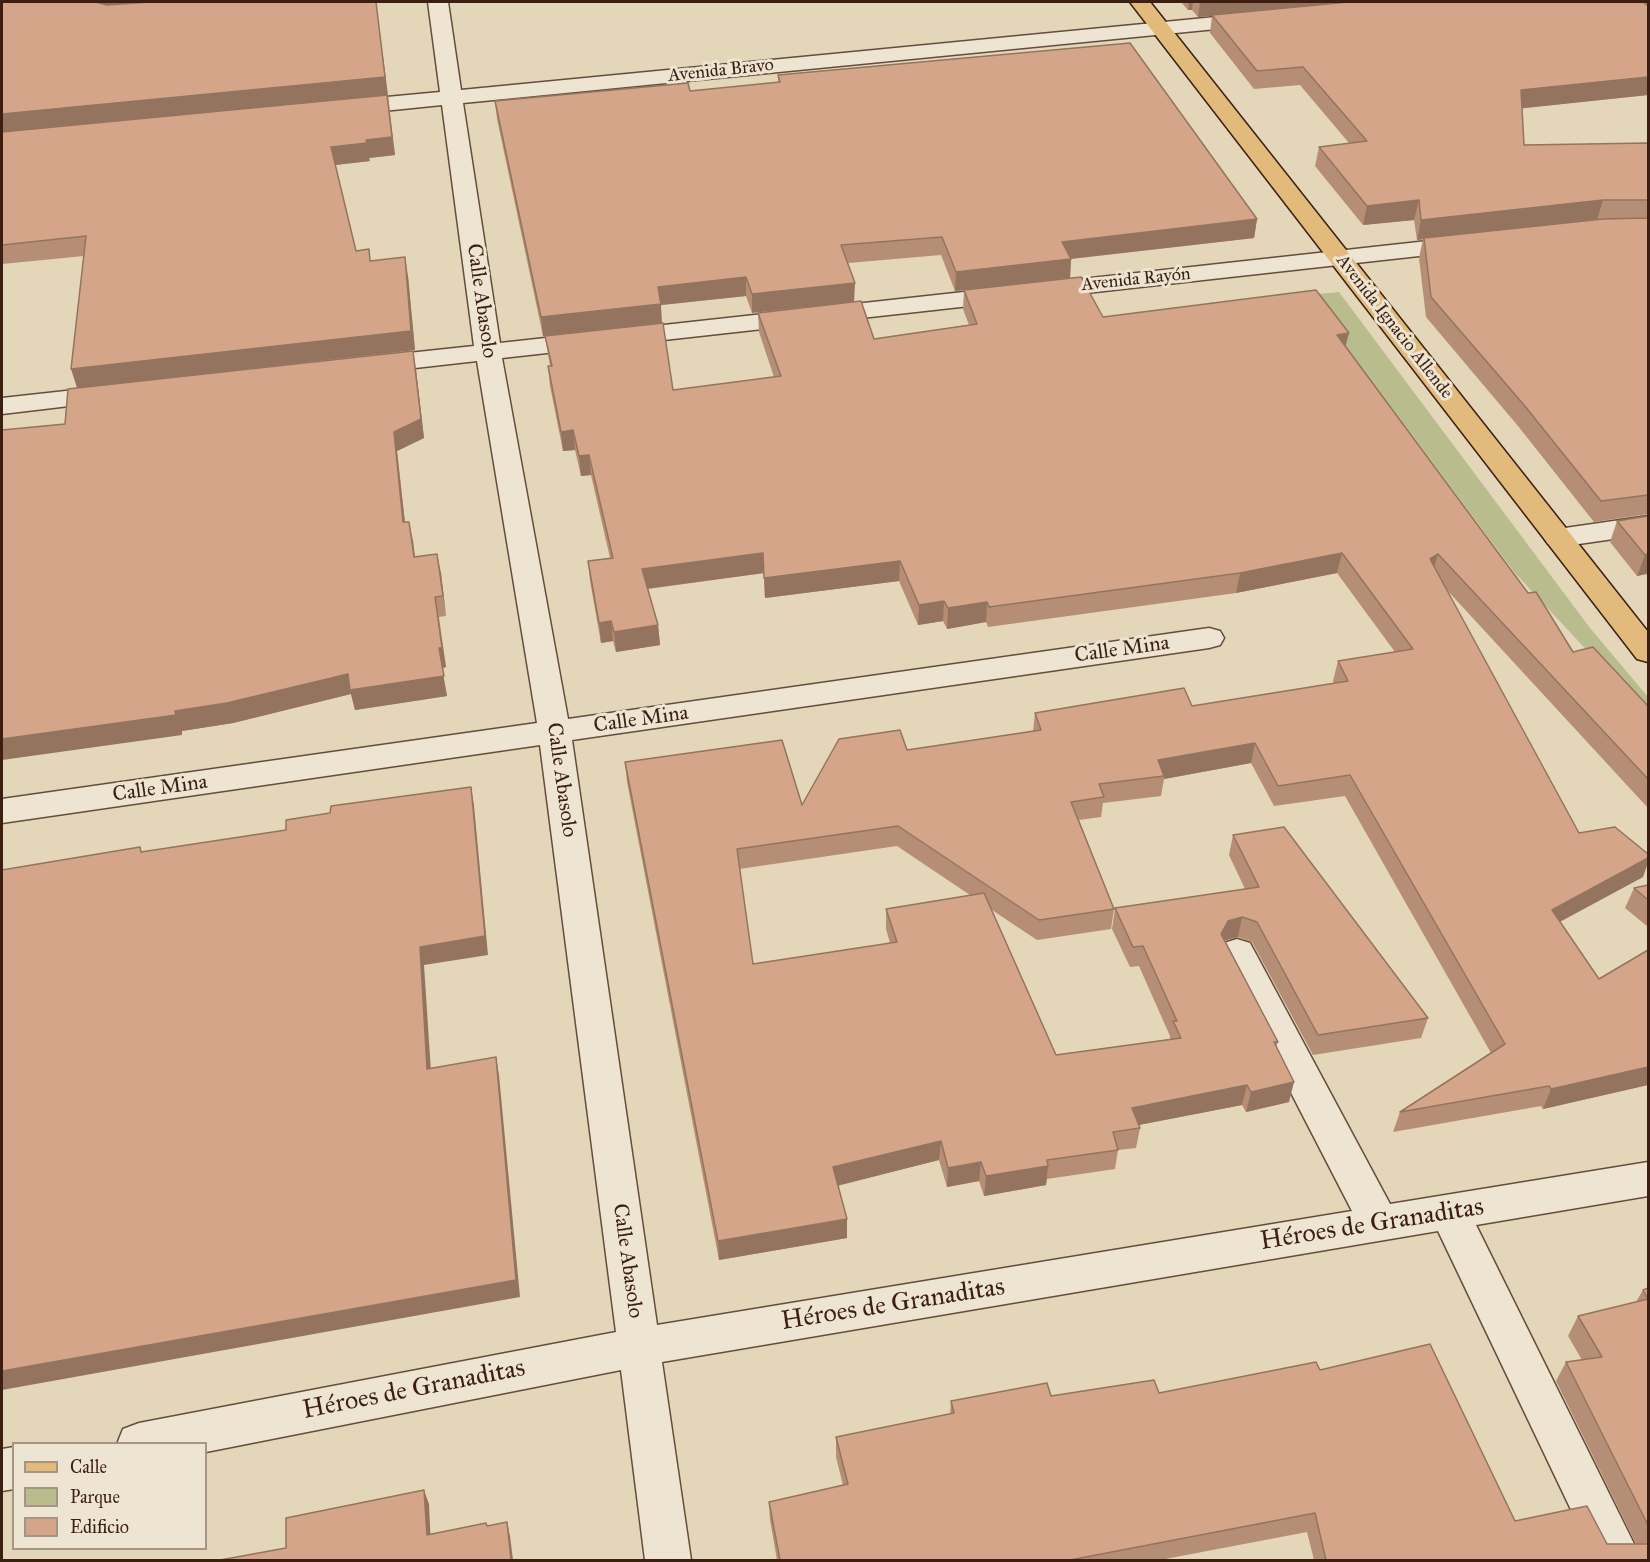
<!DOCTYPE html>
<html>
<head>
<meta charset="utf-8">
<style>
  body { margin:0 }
  #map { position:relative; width:1650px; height:1562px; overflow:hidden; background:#e3d6b9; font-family:"IM FELL Great Primer",serif }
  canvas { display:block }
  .frame { position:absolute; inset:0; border:3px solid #3c1f11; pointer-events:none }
  .legend { position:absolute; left:12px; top:1442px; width:195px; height:108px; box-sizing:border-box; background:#ede4d2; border:2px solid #a69585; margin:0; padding:8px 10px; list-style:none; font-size:18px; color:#3c1f11 }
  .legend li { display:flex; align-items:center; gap:12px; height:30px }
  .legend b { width:30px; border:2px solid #a69585 }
</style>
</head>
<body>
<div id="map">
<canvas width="1650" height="1562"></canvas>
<div class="frame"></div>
<ul class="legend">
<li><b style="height:8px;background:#e2bb7c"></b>Calle</li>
<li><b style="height:16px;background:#b9bc8c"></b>Parque</li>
<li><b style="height:16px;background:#d4a588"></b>Edificio</li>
</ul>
</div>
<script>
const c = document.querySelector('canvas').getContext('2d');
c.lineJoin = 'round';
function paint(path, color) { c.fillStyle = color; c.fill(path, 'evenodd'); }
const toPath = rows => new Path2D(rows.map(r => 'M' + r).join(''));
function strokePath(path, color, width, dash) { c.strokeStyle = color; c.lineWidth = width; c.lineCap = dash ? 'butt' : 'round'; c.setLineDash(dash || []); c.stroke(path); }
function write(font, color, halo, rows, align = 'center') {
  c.font = font + ' "IM FELL Great Primer",serif'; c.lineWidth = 6; c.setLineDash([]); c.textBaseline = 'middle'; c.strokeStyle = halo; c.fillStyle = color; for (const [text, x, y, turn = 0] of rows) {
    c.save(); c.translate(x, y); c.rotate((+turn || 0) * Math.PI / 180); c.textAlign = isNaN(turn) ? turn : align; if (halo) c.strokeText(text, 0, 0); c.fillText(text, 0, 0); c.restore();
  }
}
paint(toPath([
  [1339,292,1590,628,1648,697,1648,716,1515,573,1308,295]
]), '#b9bc8c');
const minor = toPath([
  [428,2,448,2,461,90,1257,13,1264,15,1267,19,1264,23,1257,25,463,103,500,343,1464,237,1473,239,1476,244,1473,249,1464,251,502,358,568,719,1209,628,1220,631,1224,638,1220,645,1209,648,572,740,657,1325,1352,1211,1219,953,1224,943,1237,939,1250,943,1390,1204,1648,1162,1648,1196,1476,1225,1642,1560,1595,1560,1438,1231,662,1362,691,1560,645,1560,621,1370,206,1452,206,1444,117,1444,123,1429,139,1423,616,1332,540,745,2,823,2,799,537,723,477,361,371,373,362,371,358,365,362,359,371,357,474,346,442,105,344,115,336,113,333,108,336,103,344,101,440,92,428,2],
  [111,386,120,388,124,394,120,400,2,414,2,398,111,386],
  [1648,516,1648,534,1558,547,1548,544,1544,538,1548,532,1558,529,1648,516],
  [14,1447,14,1489,2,1491,2,1449,14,1447]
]);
const major = toPath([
  [1130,2,1150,2,1648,632,1648,662,1637,659,1130,2]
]);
strokePath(minor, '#664d3b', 3);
strokePath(major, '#3c1f11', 3);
paint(minor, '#ede4d2');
paint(major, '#e2bb7c');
paint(toPath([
  [2,2,388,95,395,155,369,158,370,161,335,165,356,251,371,261,408,276,415,350,77,388,84,256,2,264],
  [1181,2,1648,2,1647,5,1648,6,1648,95,1522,108,1524,145,1648,143,1648,514,1594,522,1518,426,1426,317,1419,258,1423,239,1417,240,1414,220,1363,225,1315,166,1319,147,1349,143,1300,85,1254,89,1210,33,1212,16,1198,17,1192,10,1188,10],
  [778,75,1257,219,1254,238,1071,259,1070,278,955,291,941,255,848,263,752,313,746,296,661,305,543,336,497,119,495,101,690,91,778,82],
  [964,290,1103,317,1346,346,1528,593,1573,652,1648,706,1648,808,1446,589,1579,833,1643,877,1560,922,1599,979,1648,950,1648,1085,1543,1109,1541,1106,1393,1132,1400,1112,1491,1053,1345,796,1274,806,1251,763,1164,779,1161,796,1103,803,1101,817,1079,820,1114,909,1111,929,1037,940,992,910,1056,1055,1170,1039,1170,1036,1139,966,1130,967,1112,929,1115,908,1245,889,1229,855,1233,835,1428,1018,1421,1038,1313,1055,1252,942,1238,937,1225,940,1278,1042,1276,1047,1289,1102,1246,1112,1242,1105,1139,1125,1140,1128,1136,1148,1118,1150,1115,1169,1047,1179,1046,1185,984,1196,979,1181,947,1187,939,1160,838,1185,847,1238,719,1260,627,782,625,762,802,805,907,750,1033,731,1035,713,1192,706,1334,683,1333,681,1338,661,1395,652,1337,573,1236,593,988,627,986,622,947,629,943,621,918,625,899,581,765,598,764,573,648,589,658,625,660,645,616,652,613,641,601,643,590,581,588,561,610,558,591,475,581,476,575,450,563,451,550,386,548,366,550,366,545,336,673,390,774,377,759,332,758,313,874,339,969,325,963,309],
  [897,846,970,895,886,909,886,929,890,943,753,964,739,869],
  [416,370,424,438,397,451,405,522,413,541,415,556,441,573,446,616,439,617,446,667,442,668,447,696,355,710,351,694,233,723,182,731,182,735,65,424],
  [1648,516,1648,577,1646,574,1637,576,1610,542,1617,521],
  [1648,885,1648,927,1625,908,1634,888],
  [1648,1288,1648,1560,1314,1560,1307,1532,1160,1560,777,1560,770,1520,769,1502,843,1485,836,1457,836,1437,950,1414,951,1401,1051,1396,1159,1393,1320,1370,1515,1521,1607,1544,1636,1544,1556,1381,1566,1362,1582,1360,1568,1336,1578,1316,1636,1302,1643,1290]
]), '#b68e75');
paint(toPath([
  [96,2,166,2,103,8],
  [376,2,388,95,2,132,2,134,2,114],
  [1189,2,1193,2,1192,10,1188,10],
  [1200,2,1365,2,1212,15,1212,16,1198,17],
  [1648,77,1648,95,1516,109,1521,90],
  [387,95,395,155,369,158,370,161,335,165,331,147,366,140],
  [1419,200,1414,220,1363,225,1367,206],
  [1603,200,1597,220,1417,240,1421,220],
  [1257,219,1254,238,1060,260,1062,242],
  [405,257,408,276,415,350,77,388,71,369],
  [1071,259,1070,278,955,291,956,272],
  [746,277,746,296,661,305,662,323,543,336,541,317,658,287],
  [855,283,854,302,752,313,752,294],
  [1349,333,1344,352,1337,335],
  [413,351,416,370,424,438,397,451,407,542,403,522,394,432],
  [573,430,575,450,563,451,561,432],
  [589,455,591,475,581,476,579,456],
  [409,522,413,541,417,576,414,557],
  [763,553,764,573,644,589,642,569],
  [1342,553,1337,573,1236,593,1240,573],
  [437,554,441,573,446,616,443,596],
  [1438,554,1432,574,1430,559],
  [1648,554,1648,568,1646,574,1637,576,1645,555],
  [900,561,899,581,765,598,764,578],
  [435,597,446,667,442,668,447,696,355,710,351,694,233,723,182,731,182,735,2,760,2,739,175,711,439,648],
  [944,601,943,621,918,625,919,605],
  [987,602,986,622,947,629,948,608],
  [611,621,613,641,601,643,599,623],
  [658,625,660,645,616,652,614,632],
  [1255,743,1251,763,1164,779,1164,776,1158,760],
  [471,787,474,806,488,955,424,965,432,1087,427,1069,420,947],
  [1648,858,1648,863,1643,877,1544,930,1552,910],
  [1242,917,1238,937,1223,941,1221,934,1228,921],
  [496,1057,499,1075,520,1297,2,1390,2,1371],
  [1648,1067,1648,1085,1543,1109,1551,1089],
  [1294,1082,1289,1102,1246,1112,1251,1092],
  [1247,1085,1242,1105,1128,1127,1132,1108],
  [941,1141,939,1160,833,1187,833,1167],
  [981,1162,979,1181,947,1187,948,1168],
  [1048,1166,1046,1185,984,1196,986,1176],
  [847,1219,847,1238,719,1260,718,1241],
  [424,1490,429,1504,431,1548,427,1535],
  [507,1522,510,1536,513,1560,511,1560]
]), '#94745f');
const building = toPath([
  [2,2,97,2,99,3,107,5,151,2,376,2,385,77,2,114,2,2],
  [1349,2,1643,2,1648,6,1648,77,1521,90,1524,145,1648,143,1648,200,1603,200,1421,220,1419,200,1367,206,1319,147,1367,141,1303,67,1257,71,1212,15,1349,2],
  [1130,43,1257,219,1062,242,1071,259,956,272,942,237,841,245,855,283,752,294,746,277,658,287,661,304,541,317,495,101,688,83,690,91,780,82,778,75,1130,43],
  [387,95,392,137,366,140,367,143,331,147,356,251,369,249,370,261,405,257,411,331,71,369,86,236,2,245,2,132,387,95],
  [1648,218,1648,495,1601,501,1524,405,1431,297,1424,238,1603,219,1648,218],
  [1081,277,1103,317,1316,290,1349,333,1337,335,1528,593,1536,592,1573,652,1593,647,1648,706,1648,779,1438,554,1430,559,1579,833,1615,827,1648,854,1648,858,1552,910,1599,979,1648,950,1648,1067,1551,1089,1549,1086,1400,1112,1505,1044,1350,775,1278,786,1255,743,1158,760,1164,776,1099,784,1104,797,1071,802,1114,909,1039,920,898,826,737,849,753,964,897,942,886,909,984,893,1056,1055,1181,1038,1173,1021,1177,1021,1143,946,1133,947,1115,908,1259,887,1233,835,1284,827,1428,1018,1318,1035,1257,922,1242,917,1228,921,1221,934,1278,1042,1274,1042,1294,1082,1251,1092,1247,1085,1132,1108,1140,1128,1113,1132,1118,1150,1047,1160,1048,1166,986,1176,981,1162,948,1168,941,1141,833,1167,847,1219,718,1241,625,762,782,740,802,805,839,739,900,730,907,750,1041,730,1035,713,1184,688,1192,706,1348,681,1338,661,1413,649,1342,553,1240,573,989,607,987,602,948,608,944,601,919,605,900,561,764,578,763,553,642,569,658,625,614,632,611,621,599,623,588,561,613,558,589,455,579,456,573,430,561,432,548,366,552,366,545,336,663,323,673,390,781,376,758,313,861,301,874,339,977,324,964,290,1081,277],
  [413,351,421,419,394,432,403,522,409,522,414,557,437,554,443,596,435,597,442,648,439,648,444,676,350,690,348,674,227,703,175,711,176,715,2,739,2,430,65,424,68,389,413,351],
  [1648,516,1648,554,1645,555,1617,521,1648,516],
  [471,787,485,936,420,947,427,1069,496,1057,516,1280,2,1371,2,870,140,847,141,852,286,830,286,820,330,813,331,806,471,787],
  [1648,885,1648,900,1634,888,1648,885],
  [1648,1288,1648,1525,1566,1362,1602,1357,1578,1316,1648,1299,1643,1290,1648,1288],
  [1430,1344,1515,1521,1587,1506,1607,1544,1648,1544,1648,1560,1326,1560,1315,1513,1070,1560,780,1560,769,1502,848,1484,836,1437,954,1413,951,1401,1047,1383,1051,1396,1154,1380,1159,1393,1316,1362,1320,1370,1430,1344],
  [424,1490,427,1535,486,1523,487,1526,507,1522,511,1560,220,1560,286,1548,286,1518,424,1490]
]);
paint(building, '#d4a588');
strokePath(building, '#94745f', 1.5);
write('18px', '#3c1f11', '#ede4d2', [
  ["Avenida Bravo",721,71,-6],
  ["Avenida Rayón",1136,280,-6],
  ["Avenida Ignacio Allende",1394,327,52]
]);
write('21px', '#3c1f11', '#ede4d2', [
  ["Calle Abasolo",481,301,82],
  ["Calle Mina",1122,650,-8],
  ["Calle Mina",641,720,-8],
  ["Calle Abasolo",561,780,82],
  ["Calle Mina",160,789,-8],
  ["Calle Abasolo",627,1261,82]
]);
write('26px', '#3c1f11', '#ede4d2', [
  ["Héroes de Granaditas",1372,1225,-9],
  ["Héroes de Granaditas",893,1305,-9],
  ["Héroes de Granaditas",414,1390,-11]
]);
</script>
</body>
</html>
